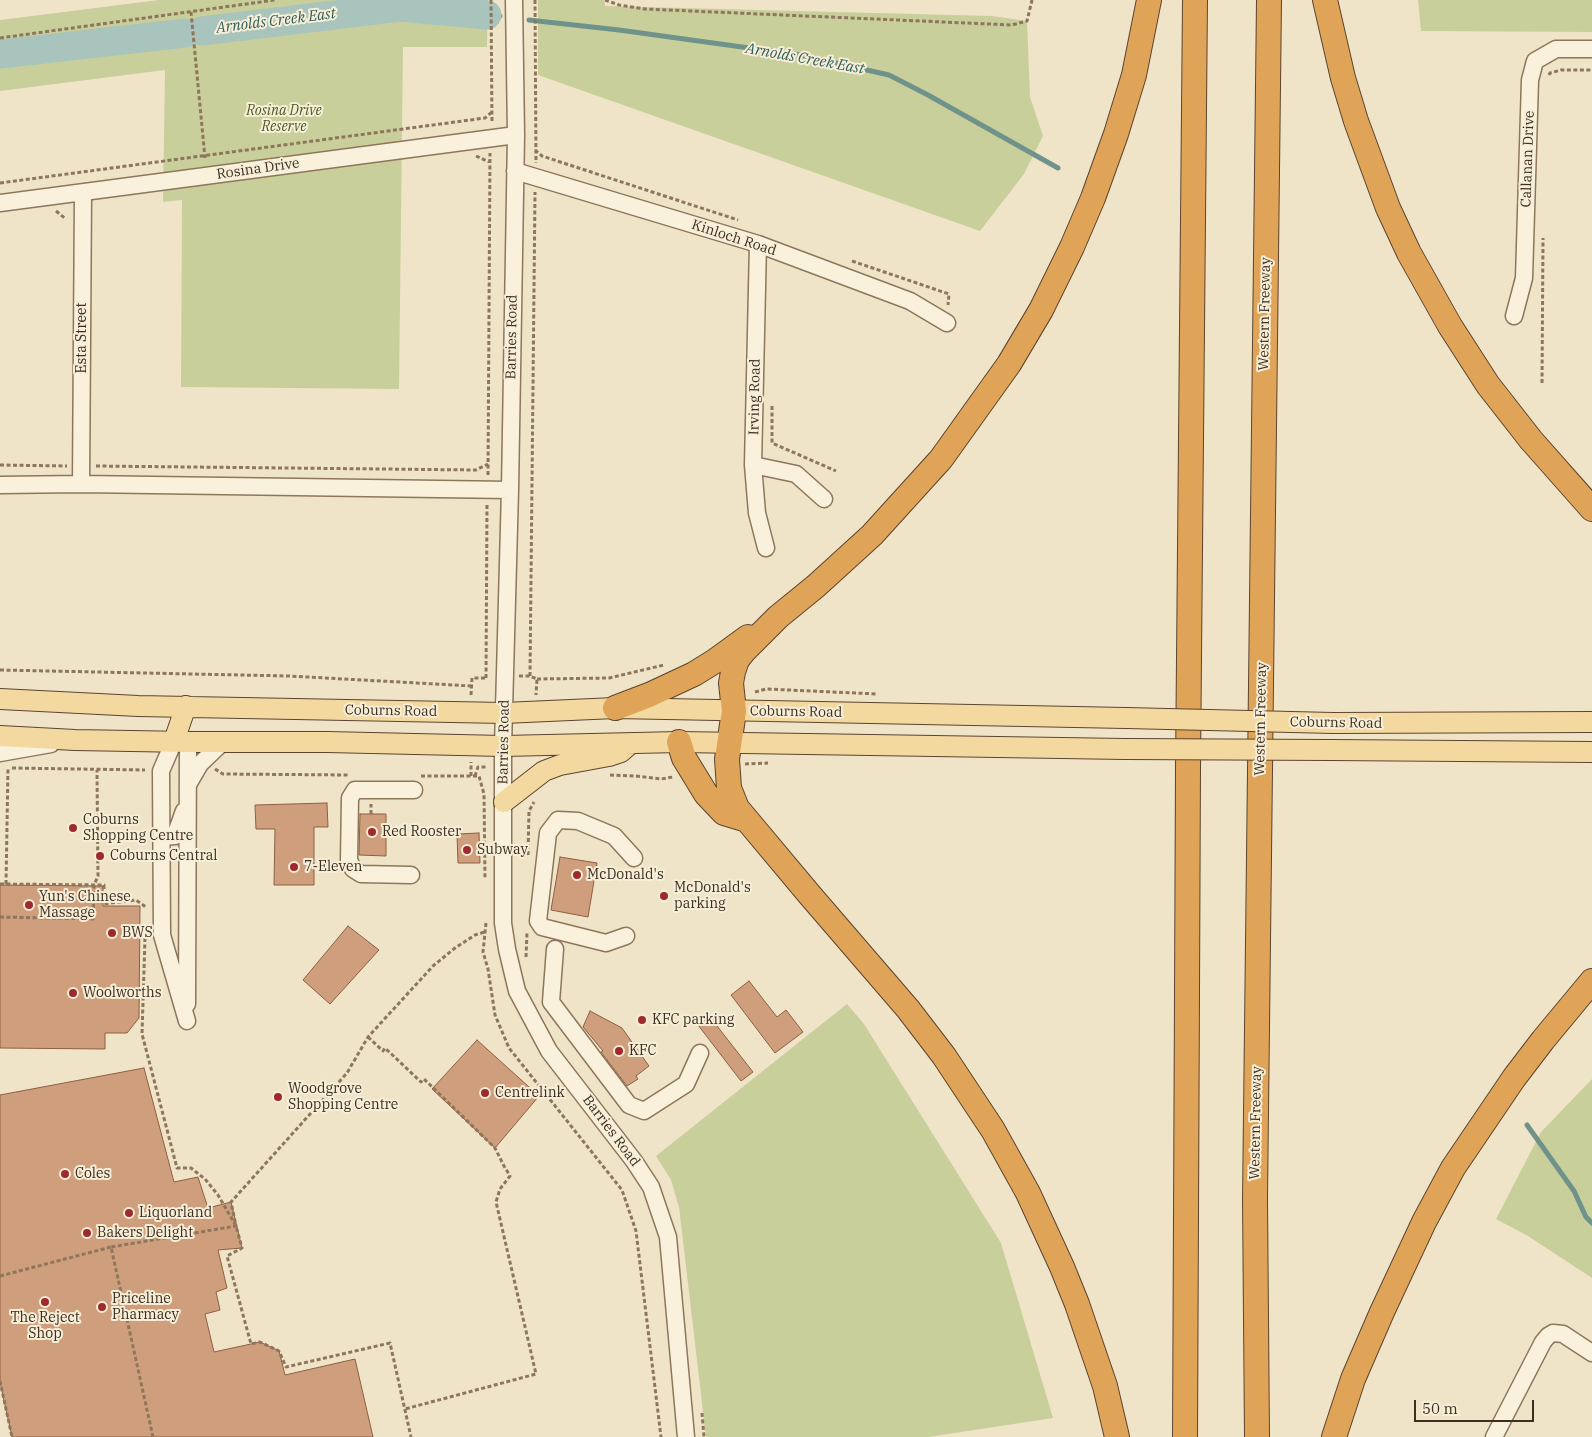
<!DOCTYPE html>
<html>
<head>
<meta charset="utf-8">
<style>
  body { margin:0 }
  #map { position:relative; width:1592px; height:1437px; overflow:hidden; background:#f0e4c8; font-family:"IBM Plex Serif",serif }
  canvas { display:block }
  .scale { position:absolute; left:1414px; top:1400px; width:120px; height:22px; box-sizing:border-box; border:2px solid #3d2e20; border-top:0; padding-left:6px; font-size:15px; line-height:18px; white-space:nowrap; color:#3d2e20; -webkit-text-stroke:4px #f7eed8; paint-order:stroke }
</style>
</head>
<body>
<div id="map">
<canvas width="1592" height="1437"></canvas>
<div class="scale">50 m</div>
</div>
<script>
const c = document.querySelector('canvas').getContext('2d');
c.lineJoin = 'round';
function paint(path, color) { c.fillStyle = color; c.fill(path, 'evenodd'); }
const toPath = rows => new Path2D(rows.map(r => 'M' + r).join(''));
function strokePath(path, color, width, dash) { c.strokeStyle = color; c.lineWidth = width; c.lineCap = dash ? 'butt' : 'round'; c.setLineDash(dash || []); c.stroke(path); }
function write(font, color, halo, rows, align = 'center') {
  c.font = font + ' "IBM Plex Serif",serif'; c.lineWidth = 4; c.setLineDash([]); c.textBaseline = 'middle'; c.strokeStyle = halo; c.fillStyle = color; for (const [text, x, y, turn = 0] of rows) {
    c.save(); c.translate(x, y); c.rotate((+turn || 0) * Math.PI / 180); c.textAlign = isNaN(turn) ? turn : align; if (halo) c.strokeText(text, 0, 0); c.fillText(text, 0, 0); c.restore();
  }
}
paint(toPath([
  [159,0,488,0,487,47,403,47,399,389,181,387,182,200,163,202,165,70,0,91,0,20],
  [538,0,604,0,605,6,992,16,1027,21,1030,97,1043,136,1024,174,980,231,538,75],
  [1418,0,1592,0,1592,32,1421,31],
  [847,1004,864,1024,1001,1243,1053,1418,928,1437,706,1437,679,1207,671,1180,656,1156],
  [1592,1079,1592,1278,1528,1236,1496,1219,1541,1132]
]), '#c9cf9b');
strokePath(toPath([
  [487,15,500,16],
  [529,20,619,30,800,55,889,75,928,95,1058,168],
  [1527,1125,1574,1191,1586,1217,1592,1223]
]), '#6f938a', 5);
strokePath(toPath([
  [202,31,400,7,487,15],
  [0,54,185,33]
]), '#a9c4bc', 29);
const building = toPath([
  [327,803,328,827,314,827,314,885,274,885,275,829,256,829,255,805,327,803],
  [360,814,386,814,386,856,359,855,360,814],
  [479,833,480,863,458,863,457,834,479,833],
  [560,857,597,863,588,917,551,910,560,857],
  [0,885,103,886,103,906,140,906,139,1018,127,1033,105,1033,105,1049,0,1048,0,885],
  [348,926,379,950,330,1004,303,980,348,926],
  [749,981,777,1017,786,1010,803,1032,775,1053,731,995,749,981],
  [590,1011,622,1028,649,1066,636,1076,638,1079,627,1086,601,1052,603,1051,583,1027,590,1011],
  [710,1017,753,1072,741,1081,698,1025,710,1017],
  [477,1040,539,1096,495,1148,432,1089,477,1040],
  [144,1068,174,1182,198,1177,208,1208,231,1202,242,1248,218,1250,227,1288,216,1292,220,1310,205,1314,214,1352,260,1342,279,1351,285,1375,355,1359,373,1437,12,1437,0,1382,0,1095,144,1068]
]);
paint(building, '#cf9f7d');
strokePath(building, '#8d5f41', 1);
const minor = toPath([
  [514,0,516,135,510,490,503,746,503,923,507,949,517,991,549,1051,634,1161,651,1187,668,1237,686,1437],
  [515,171,758,244,910,301,947,323],
  [0,203,516,135],
  [758,244,753,465,757,513,766,548],
  [1514,316,1524,278,1530,80,1535,61,1556,49,1592,49],
  [753,465,796,474,824,499],
  [81,484,83,193],
  [0,485,81,484,510,490],
  [174,741,161,771,162,935,187,1021],
  [0,753,51,744],
  [189,783,200,764,224,741],
  [161,837,175,836,184,811],
  [411,875,361,874,353,869,349,860,350,798,355,790,414,790],
  [626,936,606,943,542,927,538,921,548,833,558,820,578,821,614,836,634,858],
  [555,949,551,1002,629,1105,644,1111,686,1084,700,1053],
  [187,1004,188,742],
  [1494,1437,1543,1342,1548,1336,1553,1333,1563,1334,1592,1353]
]);
const major = toPath([
  [0,699,138,706,504,713,615,708,1126,718],
  [1333,723,1592,722],
  [0,736,75,740,188,742,327,742,503,746,679,742,1125,749],
  [174,741,186,706],
  [1330,750,1592,752],
  [504,802,544,771,560,765,609,756,621,752,629,745]
]);
const highway = toPath([
  [1325,0,1343,78,1356,121,1388,208,1409,253,1450,326,1488,385,1531,440,1592,509],
  [615,708,649,695,694,674,715,661,748,637],
  [679,742,684,758,706,794,724,813,744,819],
  [1117,1437,1105,1386,1077,1304,1062,1267,1028,1193,993,1130,944,1056,908,1009,809,894,737,808,729,788,727,759,734,711,731,683,733,672,737,660,744,651,778,617,816,586,872,535,941,459,1009,364,1041,310,1072,247,1093,198,1116,134,1134,75,1149,0],
  [1185,1437,1188,768,1195,0],
  [1257,1437,1255,1198,1269,0],
  [1334,1437,1353,1379,1382,1312,1424,1222,1453,1168,1514,1078,1543,1040,1592,981]
]);
strokePath(minor, '#8d765c', 19);
strokePath(major, '#5b4430', 22);
strokePath(highway, '#5b4430', 26);
strokePath(toPath([
  [491,0,492,122],
  [535,0,536,163],
  [605,0,619,5,645,9,1012,25,1027,21,1032,0],
  [191,12,205,158],
  [0,38,275,0],
  [1549,75,1550,73,1561,70,1592,70],
  [535,150,542,156,738,220],
  [476,156,489,162],
  [0,183,485,118,492,112],
  [56,211,66,219],
  [852,261,949,294,948,305],
  [1542,383,1543,238],
  [772,406,772,443,836,471],
  [0,465,67,466],
  [96,466,476,470,488,464],
  [488,475,490,153],
  [0,670,289,676,472,686],
  [519,676,530,676,537,679,536,695],
  [530,676,535,192],
  [486,678,487,503],
  [537,679,609,678,664,665],
  [755,692,766,689,878,694],
  [471,695,472,678,486,678],
  [745,764,768,763],
  [12,768,145,770],
  [215,769,223,774,350,775],
  [610,775,636,776,661,779,673,777],
  [421,776,479,776,484,794,485,879],
  [471,776,471,762],
  [475,776,478,767,488,767],
  [371,814,371,804],
  [528,855,529,811,534,802],
  [0,884,104,885,104,904,136,900,146,907],
  [6,884,8,768],
  [0,917,93,919,94,885,98,876,97,770],
  [486,923,483,952,488,969,495,1015,509,1048,622,1190,636,1231,661,1437],
  [145,938,142,1034,177,1168,191,1168,205,1179,218,1195,236,1226,242,1248,227,1256,251,1344,260,1342,279,1351,286,1367,390,1343,411,1437],
  [526,957,527,933],
  [368,1037,383,1051,385,1048,421,1082,424,1079,495,1148,504,1166,510,1176,500,1189,496,1202,536,1374,405,1409],
  [0,1276,111,1247],
  [0,1381,12,1437],
  [702,1413,704,1437],
  [153,1437,111,1247,236,1226,231,1202,347,1073,368,1037,433,966,455,948,475,935,485,932]
]), '#8d765c', 3, [4, 2.5]);
strokePath(minor, '#faf1dc', 16);
strokePath(major, '#f3d9a0', 20);
strokePath(highway, '#e0a458', 24);
const majorBridge = toPath([
  [1126,718,1333,723],
  [1125,749,1330,750]
]);
strokePath(majorBridge, '#5b4430', 22, []);
strokePath(majorBridge, '#f3d9a0', 20);
for (const [x, y, r, color] of [
  [73,828,5,"#9e2a2b"],
  [372,832,5,"#9e2a2b"],
  [467,850,5,"#9e2a2b"],
  [100,856,5,"#9e2a2b"],
  [294,867,5,"#9e2a2b"],
  [577,875,5,"#9e2a2b"],
  [664,896,5,"#9e2a2b"],
  [29,905,5,"#9e2a2b"],
  [112,933,5,"#9e2a2b"],
  [73,993,5,"#9e2a2b"],
  [642,1020,5,"#9e2a2b"],
  [619,1051,5,"#9e2a2b"],
  [485,1093,5,"#9e2a2b"],
  [278,1097,5,"#9e2a2b"],
  [65,1174,5,"#9e2a2b"],
  [129,1213,5,"#9e2a2b"],
  [87,1233,5,"#9e2a2b"],
  [45,1302,5,"#9e2a2b"],
  [102,1307,5,"#9e2a2b"]
]) { const dot = new Path2D(); dot.arc(x, y, r, 0, 2 * Math.PI); c.fillStyle = color; c.fill(dot); strokePath(dot, '#f7eed8', 2); }
write('italic 14px', '#4d5a26', '#f7eed8', [
  ["Rosina Drive",284,111],
  ["Reserve",284,127]
]);
write('14px', '#3d2e20', '#f7eed8', [
  ["Callanan Drive",1528,159,-88],
  ["Rosina Drive",258,169,-8],
  ["Kinloch Road",734,238,18],
  ["Western Freeway",1265,314,-89],
  ["Barries Road",512,337,-89],
  ["Esta Street",82,338,-90],
  ["Irving Road",755,397,-89],
  ["Coburns Road",391,711,1],
  ["Coburns Road",796,712,1],
  ["Western Freeway",1261,719,-89],
  ["Coburns Road",1336,723,1],
  ["Barries Road",504,742,-89],
  ["Western Freeway",1256,1123,-89],
  ["Barries Road",611,1131,53]
]);
write('14px', '#3d2e20', '#f7eed8', [
  ["Coburns",83,820],
  ["Shopping Centre",83,836],
  ["Red Rooster",382,832],
  ["Subway",477,850],
  ["Coburns Central",110,856],
  ["7-Eleven",304,867],
  ["McDonald's",587,875],
  ["McDonald's",674,888],
  ["parking",674,904],
  ["Yun's Chinese",39,897],
  ["Massage",39,913],
  ["BWS",122,933],
  ["Woolworths",83,993],
  ["KFC parking",652,1020],
  ["KFC",629,1051],
  ["Woodgrove",288,1089],
  ["Shopping Centre",288,1105],
  ["Centrelink",495,1093],
  ["Coles",75,1174],
  ["Liquorland",139,1213],
  ["Bakers Delight",97,1233],
  ["Priceline",112,1299],
  ["Pharmacy",112,1315],
  ["The Reject",45,1318,"center"],
  ["Shop",45,1334,"center"]
], 'left');
write('italic 15px', '#2f5d5a', '#f7eed8', [
  ["Arnolds Creek East",276,21,-7],
  ["Arnolds Creek East",805,59,10]
]);
</script>
</body>
</html>
